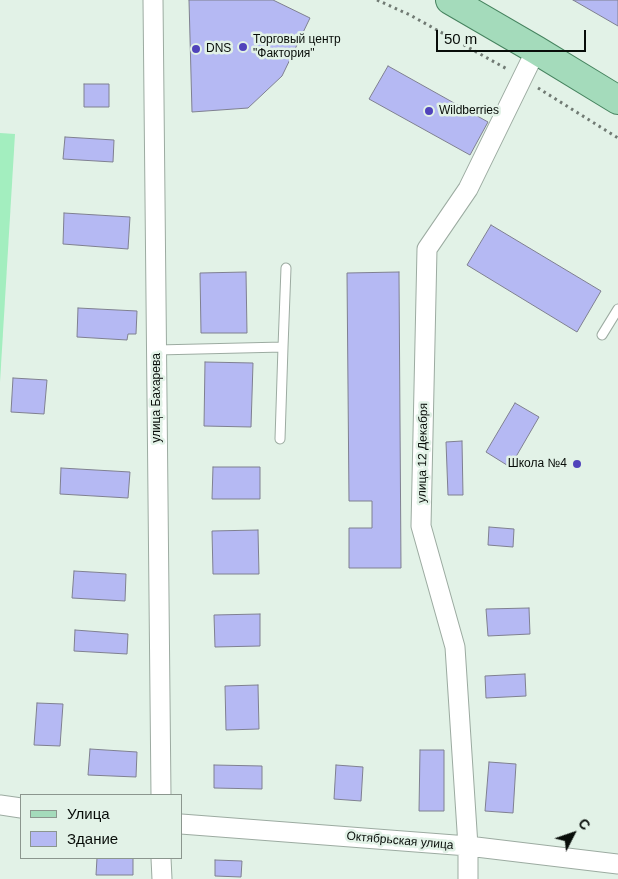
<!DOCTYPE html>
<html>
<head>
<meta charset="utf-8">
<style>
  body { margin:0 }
  #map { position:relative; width:618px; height:879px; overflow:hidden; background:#e2f2e7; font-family:Helvetica,sans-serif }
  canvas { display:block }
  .legend { position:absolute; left:20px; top:794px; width:162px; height:65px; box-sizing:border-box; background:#e2f2e7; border:1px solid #8b968e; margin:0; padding:6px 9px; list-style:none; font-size:15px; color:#080d09 }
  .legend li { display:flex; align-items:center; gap:10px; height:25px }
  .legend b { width:25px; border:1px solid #8b968e }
  .north { position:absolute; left:548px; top:809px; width:50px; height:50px; -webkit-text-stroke:4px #e2f2e7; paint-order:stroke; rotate:49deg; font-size:14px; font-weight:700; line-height:20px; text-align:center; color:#080d09 }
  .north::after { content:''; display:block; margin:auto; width:18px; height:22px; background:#080d09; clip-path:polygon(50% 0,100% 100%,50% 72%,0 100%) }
  .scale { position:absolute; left:436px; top:30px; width:150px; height:22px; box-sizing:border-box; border:2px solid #080d09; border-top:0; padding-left:6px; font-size:15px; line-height:18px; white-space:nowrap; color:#080d09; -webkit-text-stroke:4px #e2f2e7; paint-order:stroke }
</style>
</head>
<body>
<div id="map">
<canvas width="618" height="879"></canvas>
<ul class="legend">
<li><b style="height:6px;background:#a4dbbb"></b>Улица</li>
<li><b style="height:14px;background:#b5b9f3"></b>Здание</li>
</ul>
<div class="north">С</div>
<div class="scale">50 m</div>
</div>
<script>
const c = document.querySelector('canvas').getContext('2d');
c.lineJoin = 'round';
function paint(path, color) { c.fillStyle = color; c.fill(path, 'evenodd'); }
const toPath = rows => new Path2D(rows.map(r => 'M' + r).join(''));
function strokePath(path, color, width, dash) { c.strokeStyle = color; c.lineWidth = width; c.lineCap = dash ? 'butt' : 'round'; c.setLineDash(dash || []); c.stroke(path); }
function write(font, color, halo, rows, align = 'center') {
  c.font = font + ' Helvetica,sans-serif'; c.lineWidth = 5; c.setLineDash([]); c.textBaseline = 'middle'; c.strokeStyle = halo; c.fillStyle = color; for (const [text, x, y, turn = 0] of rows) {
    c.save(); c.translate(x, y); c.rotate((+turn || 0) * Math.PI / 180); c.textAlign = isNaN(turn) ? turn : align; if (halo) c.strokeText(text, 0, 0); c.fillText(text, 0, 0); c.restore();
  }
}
paint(toPath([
  [0,133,15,134,0,382]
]), '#a3eebf');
const building = toPath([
  [189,0,273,0,310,18,282,76,248,108,192,112,189,0],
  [573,0,618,0,618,26,573,0],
  [388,66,488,122,470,155,369,99,388,66],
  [84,84,109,84,109,107,84,107,84,84],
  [65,137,114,140,113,162,63,159,65,137],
  [64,213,130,217,128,249,63,244,64,213],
  [491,225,601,291,577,332,467,265,491,225],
  [246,272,247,333,201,333,200,273,246,272],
  [399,272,401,568,349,568,349,528,372,528,372,501,349,501,347,273,399,272],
  [78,308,137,311,136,334,128,334,127,340,77,337,78,308],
  [205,362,253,363,251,427,204,426,205,362],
  [13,378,47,380,44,414,11,412,13,378],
  [515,403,539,417,510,467,486,452,515,403],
  [462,441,463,495,448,495,446,442,462,441],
  [213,467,260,467,260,499,212,499,213,467],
  [61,468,130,472,128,498,60,494,61,468],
  [489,527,514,529,513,547,488,545,489,527],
  [258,530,259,574,213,574,212,531,258,530],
  [74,571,126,574,125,601,72,598,74,571],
  [529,608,530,634,488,636,486,609,529,608],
  [260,614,260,646,215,647,214,615,260,614],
  [75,630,128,634,127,654,74,651,75,630],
  [525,674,526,696,486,698,485,676,525,674],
  [258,685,259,729,226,730,225,686,258,685],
  [37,703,63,704,60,746,34,745,37,703],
  [90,749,137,752,136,777,88,775,90,749],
  [420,750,444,750,444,811,419,811,420,750],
  [489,762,516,764,513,813,485,811,489,762],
  [214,765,262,766,262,789,214,788,214,765],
  [336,765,363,767,361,801,334,799,336,765],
  [97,858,133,858,133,875,96,875,97,858],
  [215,860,242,861,241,877,215,876,215,860]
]);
paint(building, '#b5b9f3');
strokePath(building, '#7f8090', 1);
const lane = toPath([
  [602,335,618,309],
  [157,350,283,347,286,268],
  [280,439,283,347]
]);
const street = toPath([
  [153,0,161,795],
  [0,805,21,808],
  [181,824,468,846,618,864],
  [161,858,162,879],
  [468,879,468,846,455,647,421,526,427,249,468,189,536,50]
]);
const primary = toPath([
  [450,0,536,50,618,100]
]);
strokePath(lane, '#9caba1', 11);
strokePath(street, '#9caba1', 21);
strokePath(primary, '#46835f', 30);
strokePath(toPath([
  [377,0,410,15,507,69],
  [538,88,618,138]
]), '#707a73', 3, [2.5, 4]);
strokePath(lane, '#fff', 9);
strokePath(street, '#fff', 19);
strokePath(primary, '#a4dbbb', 28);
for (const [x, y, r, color] of [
  [243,47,5,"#5043bb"],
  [196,49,5,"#5043bb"],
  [429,111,5,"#5043bb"],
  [577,464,5,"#5043bb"]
]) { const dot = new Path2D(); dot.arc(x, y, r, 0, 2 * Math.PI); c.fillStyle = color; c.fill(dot); strokePath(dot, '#e2f2e7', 2); }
write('12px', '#080d09', '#e2f2e7', [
  ["Торговый центр",253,40],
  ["\"Фактория\"",253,54],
  ["DNS",206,49],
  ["Wildberries",439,111],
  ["Школа №4",567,464,"right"]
], 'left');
write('12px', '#080d09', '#e2f2e7', [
  ["улица Бахарева",157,398,-90],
  ["улица 12 Декабря",423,453,-89],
  ["Октябрьская улица",400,841,5]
]);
</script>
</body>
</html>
